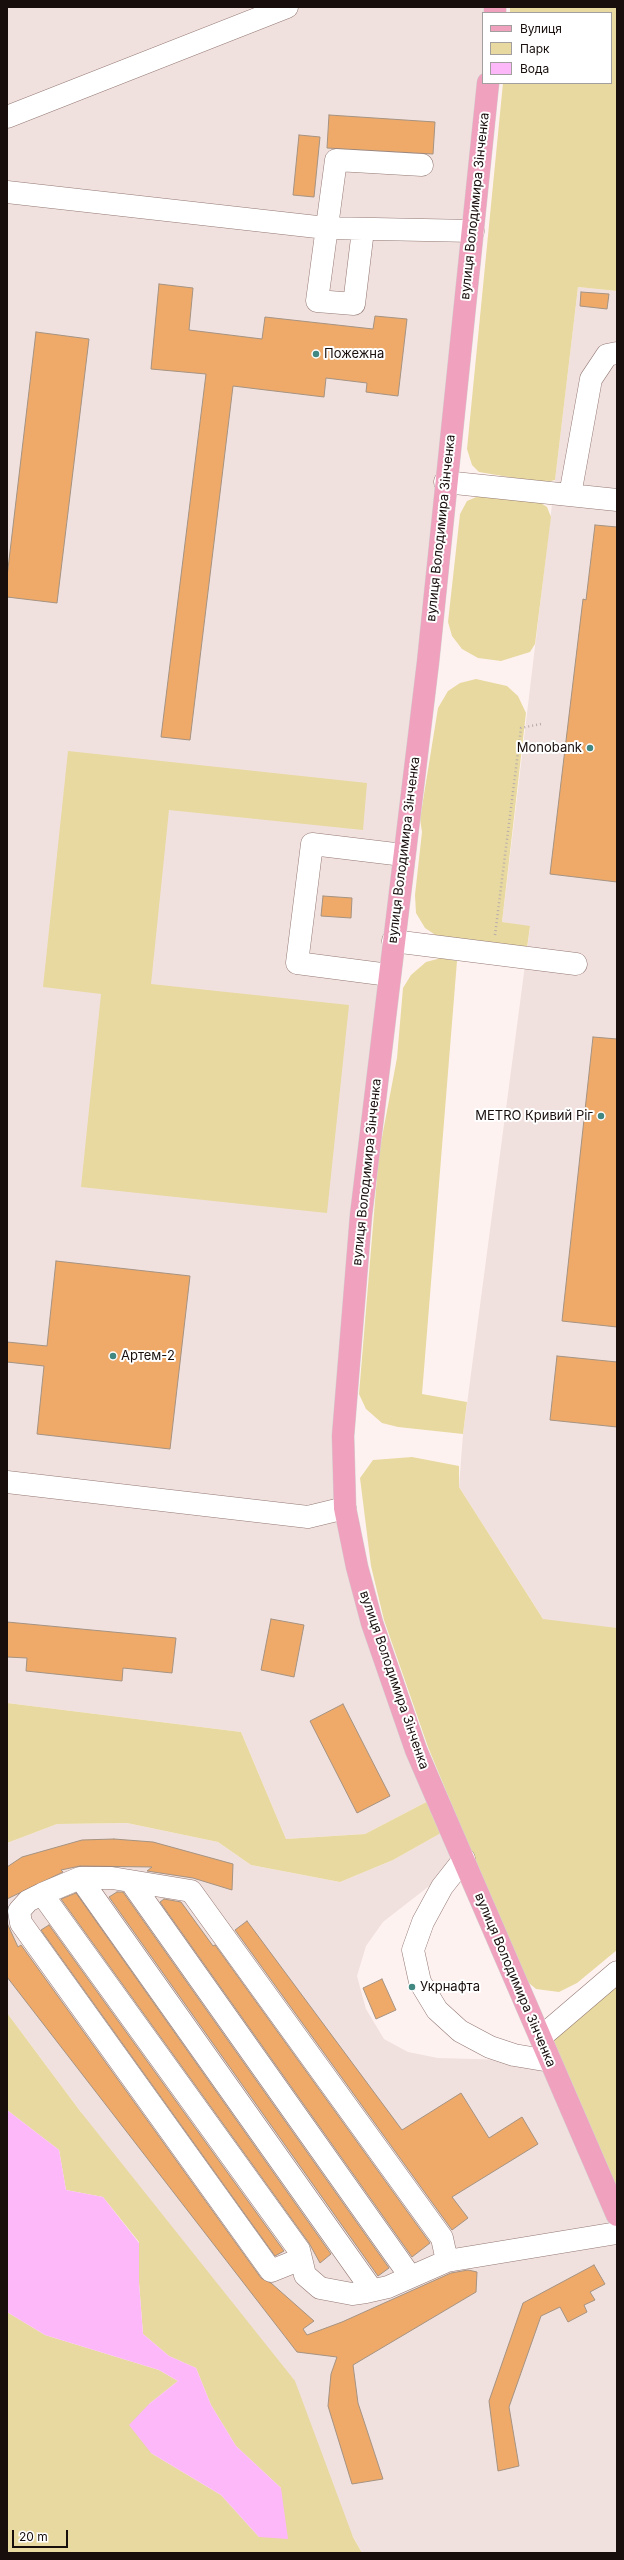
<!DOCTYPE html>
<html>
<head>
<meta charset="utf-8">
<style>
  body { margin:0 }
  #map { position:relative; width:624px; height:2560px; overflow:hidden; background:#fef2f0; font-family:Inter,sans-serif }
  canvas { display:block }
  .frame { position:absolute; inset:0; border:8px solid #180f0d; pointer-events:none }
  .legend { position:absolute; left:482px; top:12px; width:130px; height:72px; box-sizing:border-box; background:#fff; border:1px solid #a39f9e; margin:0; padding:5px 7px; list-style:none; font-size:12px; color:#180f0d }
  .legend li { display:flex; align-items:center; gap:8px; height:20px }
  .legend b { width:20px; border:1px solid #a39f9e }
  .scale { position:absolute; left:12px; top:2530px; width:56px; height:18px; box-sizing:border-box; border:2px solid #180f0d; border-top:0; padding-left:5px; font-size:12px; line-height:14px; white-space:nowrap; color:#180f0d; -webkit-text-stroke:3px #fff; paint-order:stroke }
</style>
</head>
<body>
<div id="map">
<canvas width="624" height="2560"></canvas>
<div class="frame"></div>
<ul class="legend">
<li><b style="height:5px;background:#efa1be"></b>Вулиця</li>
<li><b style="height:11px;background:#e8d9a0"></b>Парк</li>
<li><b style="height:11px;background:#fdb8fa"></b>Вода</li>
</ul>
<div class="scale">20 m</div>
</div>
<script>
const c = document.querySelector('canvas').getContext('2d');
c.lineJoin = 'round';
function paint(path, color) { c.fillStyle = color; c.fill(path, 'evenodd'); }
const toPath = rows => new Path2D(rows.map(r => 'M' + r).join(''));
function strokePath(path, color, width, dash) { c.strokeStyle = color; c.lineWidth = width; c.lineCap = dash ? 'butt' : 'round'; c.setLineDash(dash || []); c.stroke(path); }
function write(font, color, halo, rows, align = 'center') {
  c.font = font + ' Inter,sans-serif'; c.lineWidth = 4; c.setLineDash([]); c.textBaseline = 'middle'; c.strokeStyle = halo; c.fillStyle = color; for (const [text, x, y, turn = 0] of rows) {
    c.save(); c.translate(x, y); c.rotate((+turn || 0) * Math.PI / 180); c.textAlign = isNaN(turn) ? turn : align; if (halo) c.strokeText(text, 0, 0); c.fillText(text, 0, 0); c.restore();
  }
}
paint(toPath([
  [7,7,495,7,495,13,483,13,483,83,403,855,345,1508,436,1797,365,1834,286,1839,241,1732,7,1703],
  [578,287,617,291,617,1735,459,1487,463,1434,530,927,502,922],
  [127,1823,218,1842,251,1865,340,1882,393,1860,450,1828,464,1859,383,1922,366,1946,357,1976,366,2009,384,2039,408,2052,438,2058,550,2061,617,2215,617,2553,362,2553,346,2524,80,2111,7,2013,7,1843,57,1824]
]), '#f1e1de');
paint(toPath([
  [510,7,617,7,617,291,578,287,555,480,544,483,479,472,472,465,467,449,503,83,611,83,611,13,510,13],
  [481,495,541,503,547,507,551,517,535,644,530,652,501,661,478,658,462,649,452,636,448,622,460,514,467,501],
  [476,679,507,686,518,696,526,713,502,922,530,926,527,948,440,938,425,928,416,913,415,895,422,832,420,819,438,708,448,691,460,683],
  [68,751,367,783,363,830,169,810,151,984,349,1005,327,1213,81,1187,101,994,43,987],
  [441,958,457,961,422,1394,467,1402,463,1434,398,1427,382,1423,366,1409,359,1394,379,1153,397,1058,403,988,411,975,426,962],
  [412,1457,459,1466,459,1487,543,1619,617,1628,617,1950,577,1983,559,1992,536,1989,523,1978,428,1747,384,1620,371,1566,360,1478,373,1460],
  [7,1703,241,1732,286,1839,365,1834,436,1797,450,1828,393,1860,340,1882,251,1865,218,1842,127,1823,57,1824,7,1843],
  [617,1972,617,2215,541,2037],
  [7,2013,80,2111,295,2381,353,2537,362,2553,7,2553,7,2312,45,2335,159,2370,178,2381,149,2404,151,2453,221,2495,259,2537,281,2488,236,2446,211,2405,196,2368,169,2356,143,2334,139,2283,139,2242,103,2197,66,2190,59,2150,7,2110]
]), '#e8d9a0');
paint(toPath([
  [7,2110,59,2150,66,2190,103,2197,139,2243,139,2283,143,2334,169,2356,196,2368,211,2405,236,2446,281,2488,288,2539,259,2537,221,2495,151,2453,129,2425,149,2404,178,2381,159,2370,45,2335,7,2312]
]), '#fdb8fa');
const building = toPath([
  [329,115,435,122,433,154,327,148,329,115],
  [299,135,320,137,314,197,293,195,299,135],
  [159,284,193,288,189,330,262,339,265,317,373,329,375,316,407,319,398,396,366,392,367,383,326,378,324,397,233,386,190,740,161,737,206,374,151,369,159,284],
  [581,292,609,294,607,309,580,306,581,292],
  [36,332,89,339,57,603,7,597,7,577,36,332],
  [595,525,617,527,617,882,550,874,583,599,586,600,595,525],
  [323,896,352,898,351,918,321,916,323,896],
  [593,1037,617,1039,617,1327,562,1321,593,1037],
  [56,1261,190,1276,170,1449,37,1434,44,1366,7,1362,7,1342,47,1346,56,1261],
  [557,1356,617,1362,617,1427,550,1420,557,1356],
  [271,1619,304,1625,294,1677,261,1670,271,1619],
  [7,1622,176,1638,172,1673,123,1668,122,1681,26,1671,27,1658,7,1657,7,1622],
  [343,1704,390,1796,357,1813,310,1721,343,1704],
  [114,1839,153,1842,233,1864,232,1890,193,1878,147,1871,152,1867,80,1866,61,1870,63,1872,7,1899,7,1867,22,1857,82,1840,114,1839],
  [117,1892,123,1892,389,2268,378,2276,109,1897,117,1892],
  [76,1893,331,2254,320,2263,309,2243,61,1899,76,1893],
  [164,1899,181,1902,213,1946,215,1945,430,2243,412,2257,160,1902,164,1899],
  [247,1921,402,2130,461,2093,489,2138,522,2117,538,2144,452,2197,468,2218,452,2230,235,1930,247,1921],
  [7,1923,18,1947,21,1945,261,2278,271,2283,314,2321,303,2329,307,2335,342,2322,451,2273,468,2270,477,2272,476,2292,353,2365,358,2403,383,2479,352,2484,328,2406,331,2374,337,2357,297,2352,7,1977,7,1923],
  [49,1925,284,2251,275,2256,41,1930,49,1925],
  [382,1979,396,2010,376,2019,363,1988,382,1979],
  [594,2265,605,2284,590,2292,595,2300,584,2305,587,2312,568,2322,560,2307,541,2316,509,2407,519,2466,498,2471,489,2401,523,2303,594,2265]
]);
paint(building, '#efaa69');
strokePath(building, '#a69382', 1);
const minor = toPath([
  [7,117,287,7],
  [7,192,326,228,473,231],
  [363,230,354,304,317,301,336,160,422,165],
  [445,482,617,500],
  [570,495,591,379,607,355,617,353],
  [393,941,576,964],
  [389,975,297,963,312,844,403,855],
  [7,1482,308,1517,345,1508],
  [464,1859,442,1887,423,1922,413,1950,420,1982,437,2010,460,2031,490,2047,514,2055,550,2061],
  [80,1878,372,2290],
  [131,1882,410,2276],
  [42,1894,80,1878,112,1878,191,1891,442,2238,447,2261],
  [541,2037,617,1972],
  [301,2259,271,2271,21,1923,19,1911,28,1901,42,1894,299,2250,305,2275,320,2288,352,2294,366,2292,388,2287,447,2261,617,2233]
]);
const major = toPath([
  [495,13,495,7],
  [488,83,428,662,361,1215,343,1436,345,1508,357,1567,372,1623,416,1750,617,2215]
]);
strokePath(minor, '#937974', 23);
strokePath(major, '#d5d4d3', 23);
strokePath(toPath([
  [495,935,521,728,541,724]
]), '#b7acaa', 2.5, [1, 3]);
strokePath(minor, '#fff', 22);
strokePath(major, '#efa1be', 22);
for (const [x, y, r, color] of [
  [316,354,4,"#418882"],
  [590,748,4,"#418882"],
  [601,1116,4,"#418882"],
  [113,1356,4,"#418882"],
  [412,1987,4,"#418882"]
]) { const dot = new Path2D(); dot.arc(x, y, r, 0, 2 * Math.PI); c.fillStyle = color; c.fill(dot); strokePath(dot, '#fff', 1.5); }
write('13px', '#180f0d', '#fff', [
  ["вулиця Володимира Зінченка",475,206,-84],
  ["вулиця Володимира Зінченка",441,528,-84],
  ["вулиця Володимира Зінченка",404,850,-83],
  ["вулиця Володимира Зінченка",367,1172,-84],
  ["вулиця Володимира Зінченка",394,1680,71],
  ["вулиця Володимира Зінченка",515,1980,67]
]);
write('13px', '#180f0d', '#fff', [
  ["Пожежна",324,354],
  ["Monobank",582,748,"right"],
  ["METRO Кривий Ріг",593,1116,"right"],
  ["Артем-2",121,1356],
  ["Укрнафта",420,1987]
], 'left');
</script>
</body>
</html>
